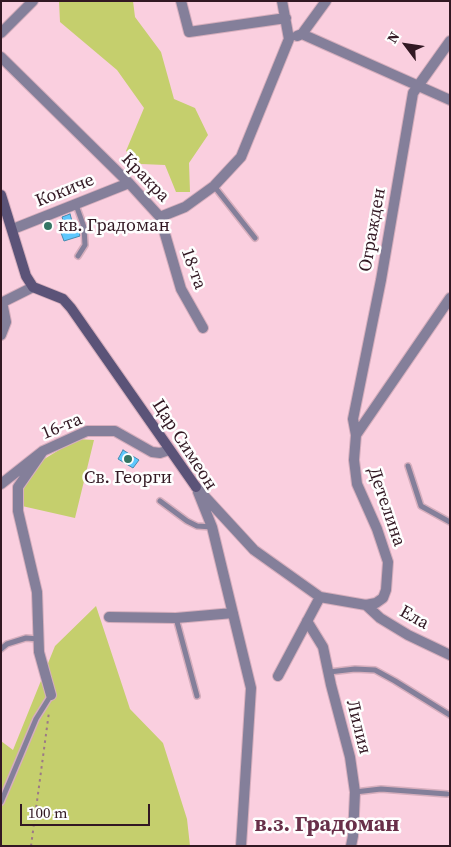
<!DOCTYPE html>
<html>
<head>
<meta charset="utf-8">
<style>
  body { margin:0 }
  #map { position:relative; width:451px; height:847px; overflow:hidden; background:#facfdf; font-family:"Source Serif 4",serif }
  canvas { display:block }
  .frame { position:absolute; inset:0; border:2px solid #321823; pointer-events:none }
  .north { position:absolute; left:381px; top:20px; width:50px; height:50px; -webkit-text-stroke:4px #fefefe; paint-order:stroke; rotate:301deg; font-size:14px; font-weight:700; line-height:20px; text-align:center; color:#321823 }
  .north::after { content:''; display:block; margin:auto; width:18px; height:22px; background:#321823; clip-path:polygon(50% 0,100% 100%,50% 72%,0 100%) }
  .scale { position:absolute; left:20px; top:804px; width:130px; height:22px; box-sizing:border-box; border:2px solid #321823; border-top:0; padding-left:6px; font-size:15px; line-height:18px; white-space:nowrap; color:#321823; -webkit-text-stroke:4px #fefefe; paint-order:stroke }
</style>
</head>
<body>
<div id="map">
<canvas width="451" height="847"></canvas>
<div class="frame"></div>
<div class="north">N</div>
<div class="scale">100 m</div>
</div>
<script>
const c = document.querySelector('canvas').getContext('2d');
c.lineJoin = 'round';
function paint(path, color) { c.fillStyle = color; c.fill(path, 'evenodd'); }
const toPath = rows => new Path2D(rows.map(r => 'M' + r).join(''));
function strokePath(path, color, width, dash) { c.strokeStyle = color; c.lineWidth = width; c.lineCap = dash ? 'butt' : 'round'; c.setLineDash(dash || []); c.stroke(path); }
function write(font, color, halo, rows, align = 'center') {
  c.font = font + ' "Source Serif 4",serif'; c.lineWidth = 5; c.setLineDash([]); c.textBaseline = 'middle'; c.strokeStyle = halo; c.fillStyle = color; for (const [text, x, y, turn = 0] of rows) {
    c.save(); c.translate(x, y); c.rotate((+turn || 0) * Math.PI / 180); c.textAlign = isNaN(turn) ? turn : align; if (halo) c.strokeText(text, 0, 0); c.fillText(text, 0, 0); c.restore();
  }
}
paint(toPath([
  [59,1,133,1,135,17,161,52,174,99,195,108,208,135,189,163,190,192,176,192,165,165,141,164,126,151,144,108,117,70,60,22],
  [77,439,94,440,75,518,22,506,23,489,41,461],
  [96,606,130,709,163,743,187,819,190,846,1,846,1,741,13,750,55,646]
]), '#c5cf6d');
const building = toPath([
  [70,214,74,228,78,227,80,236,64,241,57,222,63,220,62,217,70,214],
  [123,450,139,460,133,468,118,459,123,450]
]);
paint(building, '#5dc7fd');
strokePath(building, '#468bae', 1);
const lane = toPath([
  [214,186,255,238],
  [76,205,84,227,85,245,78,256],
  [408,466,421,506,450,522],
  [160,501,187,521,197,526,212,527],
  [176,618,197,696],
  [1,649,7,644,26,638,38,639],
  [329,672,355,669,375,670,395,681,450,715],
  [355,792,381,789,447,794],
  [1,802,36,719,51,695]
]);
const street = toPath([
  [181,1,189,32,286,18],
  [1,33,33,1],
  [302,34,450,100],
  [297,36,302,34,326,1],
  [1,57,129,183,160,217,185,207,214,186,241,157,289,39,282,1],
  [160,217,181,289,203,328],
  [13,229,129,183],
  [1,303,33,287],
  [1,335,6,322,2,302],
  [356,435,353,419,381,280,413,93,450,41],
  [43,451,18,487,18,511,37,592,39,652,51,695],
  [1,484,43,451,87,431,115,431,152,452,160,453,169,450],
  [196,487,254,550,320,597,366,605,376,603,383,598,386,590,388,562,377,529,357,484,354,460,356,435,450,298],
  [198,492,212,527,251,688,241,846],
  [366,605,380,618,408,635,450,655],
  [109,617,176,618,233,613],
  [307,621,323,647,331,685,350,757,355,792,353,836,351,846],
  [278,676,320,597]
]);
const secondary = toPath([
  [1,195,26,276,33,287,63,299,71,308,196,487]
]);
strokePath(lane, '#d6aebd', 8);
strokePath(street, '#d6aebd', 12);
strokePath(secondary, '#d6aebd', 12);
strokePath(toPath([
  [31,846,49,712]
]), '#9c7987', 2, [2.5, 4]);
strokePath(lane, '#847f9a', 5);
strokePath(street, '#847f9a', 10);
strokePath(secondary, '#5b5378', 10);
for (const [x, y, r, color] of [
  [48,226,5,"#347564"],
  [128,459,5,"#347564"]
]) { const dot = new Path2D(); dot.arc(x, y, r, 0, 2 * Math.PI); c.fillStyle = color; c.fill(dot); strokePath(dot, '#fefefe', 2); }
write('18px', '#321823', '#fefefe', [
  ["Кракра",145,178,46],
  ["Кокиче",65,191,-22],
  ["Огражден",373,230,-80],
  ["18-та",193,269,70],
  ["16-та",62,427,-22],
  ["Цар Симеон",184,445,57],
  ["Детелина",386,507,71],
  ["Ела",414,618,29],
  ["Лилия",358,727,76]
]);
write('18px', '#321823', '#fefefe', [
  ["кв. Градоман",58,226],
  ["Св. Георги",128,478,"center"]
], 'left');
write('bold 22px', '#682f49', '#fefefe', [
  ["в.з. Градоман",327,825]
]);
</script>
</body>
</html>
